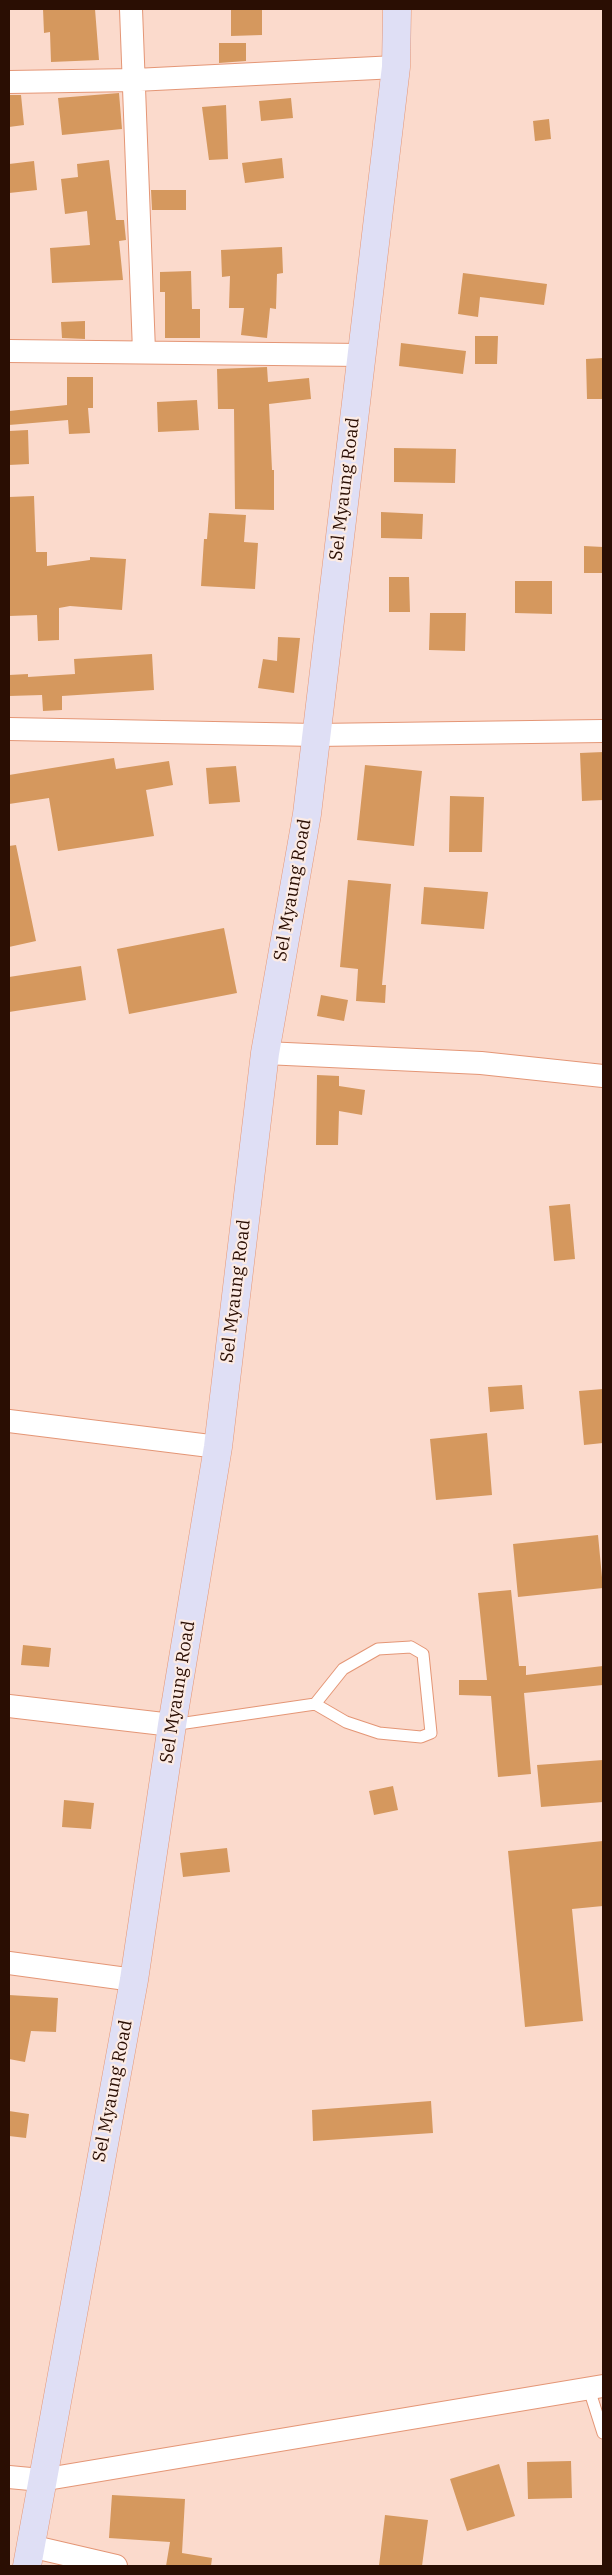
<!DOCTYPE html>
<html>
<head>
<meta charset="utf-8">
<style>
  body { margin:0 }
  #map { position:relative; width:612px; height:2575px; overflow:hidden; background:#fbdacc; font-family:"IBM Plex Serif",serif }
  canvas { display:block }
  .frame { position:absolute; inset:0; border:10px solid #2a0e03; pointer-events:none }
</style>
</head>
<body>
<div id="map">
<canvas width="612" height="2575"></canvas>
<div class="frame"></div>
</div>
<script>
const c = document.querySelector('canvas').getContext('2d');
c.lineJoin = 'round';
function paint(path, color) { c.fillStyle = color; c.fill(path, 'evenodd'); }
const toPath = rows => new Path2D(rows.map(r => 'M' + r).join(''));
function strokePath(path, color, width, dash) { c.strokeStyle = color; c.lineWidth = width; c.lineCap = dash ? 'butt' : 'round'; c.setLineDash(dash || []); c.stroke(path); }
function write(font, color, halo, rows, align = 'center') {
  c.font = font + ' "IBM Plex Serif",serif'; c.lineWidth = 4.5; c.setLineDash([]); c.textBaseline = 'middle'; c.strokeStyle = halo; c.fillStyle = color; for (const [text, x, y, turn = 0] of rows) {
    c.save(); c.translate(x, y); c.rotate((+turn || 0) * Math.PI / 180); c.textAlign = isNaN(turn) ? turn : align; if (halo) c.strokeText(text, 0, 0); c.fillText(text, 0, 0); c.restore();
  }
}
paint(toPath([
  [43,9,95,9,99,60,51,62,50,32,44,33],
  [231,9,262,9,262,35,231,36],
  [219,43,246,43,246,61,219,63],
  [119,93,122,129,62,135,58,98],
  [9,95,21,95,24,125,9,127],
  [291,98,293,118,261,121,259,101],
  [226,105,228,159,209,160,202,107],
  [549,119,551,139,535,141,533,121],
  [282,158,284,178,245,183,242,163],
  [109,160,116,220,124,220,126,240,119,241,123,280,52,283,50,248,90,245,87,211,65,214,61,179,78,177,77,164],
  [34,161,37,190,9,193,9,164],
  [151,190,186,190,186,210,152,210],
  [282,247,283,273,277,274,276,309,270,308,267,338,241,335,244,308,229,308,230,276,222,277,221,250],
  [191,271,192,309,200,309,200,338,165,338,165,292,160,292,160,272],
  [463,273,547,284,544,305,480,297,478,317,458,314],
  [85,321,85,339,62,338,61,322],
  [475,336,498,336,497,364,475,364],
  [401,343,466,351,463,374,399,366],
  [603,358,603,399,587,399,586,359],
  [267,367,268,382,309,378,311,399,269,404,272,470,274,470,274,510,235,509,234,409,218,409,217,369],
  [67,377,93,377,93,408,88,408,90,433,69,434,68,420,9,425,9,411,67,405],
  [197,400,199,430,158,432,157,402],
  [28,430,29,464,9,465,9,431],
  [394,448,456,449,455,483,394,482],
  [34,496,36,552,47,552,47,566,90,560,90,557,126,559,122,610,70,606,59,608,59,640,38,641,37,615,9,616,9,497],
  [381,512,423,514,422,539,381,538],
  [209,513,246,515,244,542,258,543,255,589,201,586,204,539,207,539],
  [584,546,603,547,603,573,584,573],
  [389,577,409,577,410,612,389,612],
  [515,581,552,581,552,614,515,613],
  [430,613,466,613,465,651,429,650],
  [278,637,300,638,294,693,258,688,263,659,277,661],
  [152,654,154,690,62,696,62,710,43,711,42,695,9,696,9,675,28,674,28,677,75,674,74,659],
  [603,752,603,800,582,801,580,753],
  [114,758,116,769,169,761,173,785,146,790,154,836,58,851,49,798,9,804,9,775],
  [365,765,422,771,414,846,357,840],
  [236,766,240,802,209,804,206,768],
  [450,796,484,797,482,852,449,852],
  [16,845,36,941,9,947,9,846],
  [348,880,391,884,382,985,386,985,385,1003,356,1001,358,969,340,967],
  [424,887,488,892,484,929,421,924],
  [224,928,237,993,129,1014,117,949],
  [81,966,86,1000,9,1012,9,977],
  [321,995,348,1000,344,1021,317,1016],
  [317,1075,339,1076,339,1086,365,1090,362,1115,339,1111,338,1145,316,1145],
  [570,1204,575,1259,554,1261,549,1206],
  [522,1385,524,1409,490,1412,488,1387],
  [603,1389,603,1443,584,1445,579,1391],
  [487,1433,492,1495,436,1500,430,1439],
  [598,1535,603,1588,518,1597,513,1544],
  [511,1590,519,1666,526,1666,526,1675,603,1666,603,1685,524,1693,531,1774,498,1777,491,1696,459,1695,459,1680,487,1680,478,1593],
  [23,1645,51,1648,49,1667,21,1665],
  [603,1760,603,1802,541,1807,537,1765],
  [393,1786,398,1810,374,1815,369,1791],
  [64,1800,94,1803,91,1829,62,1827],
  [603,1841,603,1906,572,1909,583,2021,525,2027,508,1851],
  [227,1848,230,1872,183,1877,180,1853],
  [9,1995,58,1998,56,2032,31,2031,25,2062,9,2059],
  [431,2101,433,2133,313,2141,312,2110],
  [9,2111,29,2114,26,2138,9,2136],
  [571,2461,572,2498,528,2499,527,2462],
  [499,2464,515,2516,467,2531,450,2479],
  [112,2495,185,2499,182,2553,212,2558,211,2566,166,2566,170,2542,109,2538],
  [385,2515,428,2520,422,2566,379,2566]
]), '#d5985e');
const lane = toPath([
  [411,1647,423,1654,431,1733,421,1737,379,1733,346,1722,315,1704,343,1669,378,1649,411,1647],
  [172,1725,315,1704],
  [589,2389,603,2433]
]);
const street = toPath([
  [131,9,144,351],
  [9,82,135,80,396,67],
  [9,351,361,355],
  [9,729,316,735,603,731],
  [265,1053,481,1063,603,1076],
  [9,1421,218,1447],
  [9,1706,172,1725],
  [9,1963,134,1980],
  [9,2477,41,2480,603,2386],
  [30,2546,116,2566]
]);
const secondary = toPath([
  [27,2566,134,1980,172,1725,218,1447,265,1053,307,814,396,67,397,9]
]);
strokePath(lane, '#e49676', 13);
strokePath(street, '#e49676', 24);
strokePath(secondary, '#e49676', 29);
strokePath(lane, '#fff', 11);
strokePath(street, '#fff', 22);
strokePath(secondary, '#dfdff5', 28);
write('18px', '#2a0e03', '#fcebe4', [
  ["Sel Myaung Road",345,489,-83],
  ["Sel Myaung Road",293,890,-80],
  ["Sel Myaung Road",236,1291,-83],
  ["Sel Myaung Road",178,1692,-81],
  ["Sel Myaung Road",113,2091,-79]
]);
</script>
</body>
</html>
